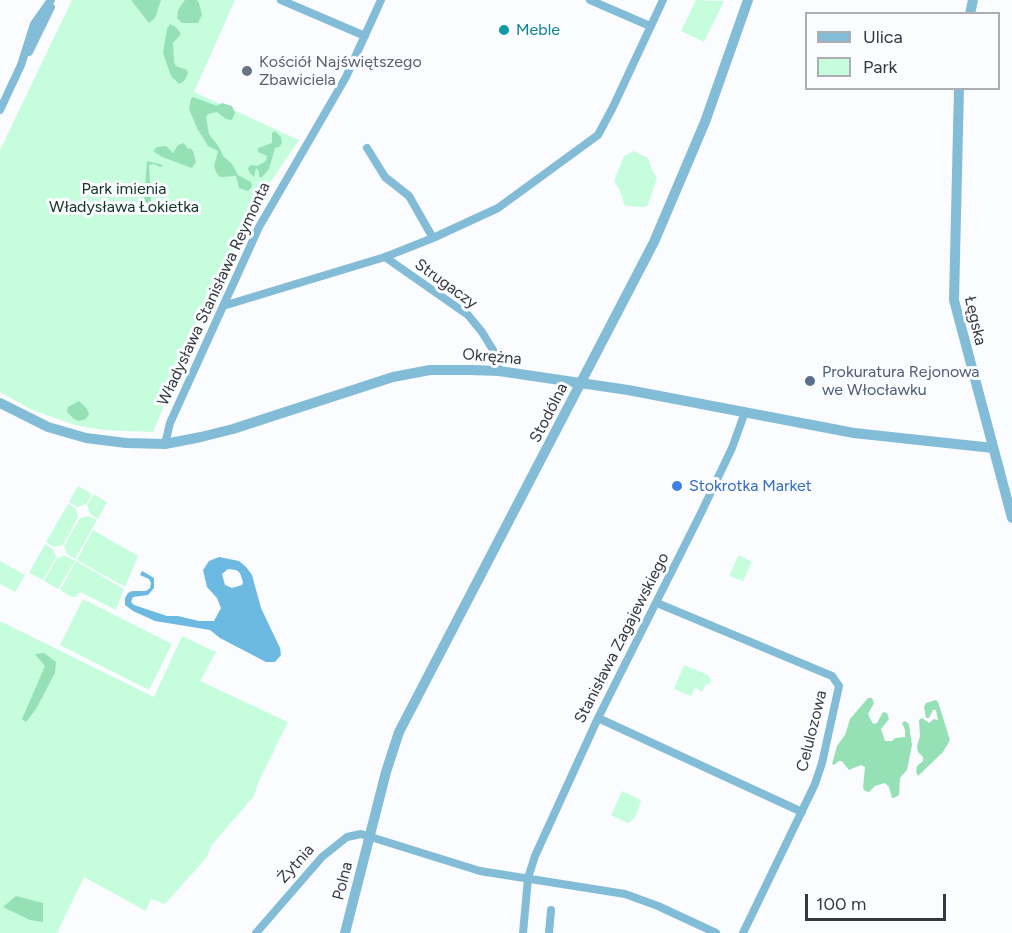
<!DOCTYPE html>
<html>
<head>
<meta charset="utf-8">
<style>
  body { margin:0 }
  #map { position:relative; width:1012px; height:933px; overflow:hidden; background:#fafcff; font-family:Figtree,sans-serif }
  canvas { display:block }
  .legend { position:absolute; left:805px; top:12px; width:195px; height:78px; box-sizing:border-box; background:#fafcff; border:2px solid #acaeb1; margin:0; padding:8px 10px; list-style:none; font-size:18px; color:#37383b }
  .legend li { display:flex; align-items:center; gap:12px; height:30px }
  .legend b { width:30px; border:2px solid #acaeb1 }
  .scale { position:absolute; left:805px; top:894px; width:141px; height:27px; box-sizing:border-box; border:3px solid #37383b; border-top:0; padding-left:8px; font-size:18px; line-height:21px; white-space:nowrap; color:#37383b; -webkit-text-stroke:4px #fafcff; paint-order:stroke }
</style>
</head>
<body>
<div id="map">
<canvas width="1012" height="933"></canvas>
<ul class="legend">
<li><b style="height:8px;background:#83bcd6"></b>Ulica</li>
<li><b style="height:16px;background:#c6fedd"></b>Park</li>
</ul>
<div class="scale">100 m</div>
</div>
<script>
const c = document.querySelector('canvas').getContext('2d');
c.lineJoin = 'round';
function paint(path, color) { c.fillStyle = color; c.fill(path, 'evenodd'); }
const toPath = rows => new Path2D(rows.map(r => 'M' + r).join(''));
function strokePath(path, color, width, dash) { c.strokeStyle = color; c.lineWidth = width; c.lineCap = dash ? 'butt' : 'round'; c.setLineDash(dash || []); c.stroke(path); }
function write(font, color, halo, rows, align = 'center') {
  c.font = font + ' Figtree,sans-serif'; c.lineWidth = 6; c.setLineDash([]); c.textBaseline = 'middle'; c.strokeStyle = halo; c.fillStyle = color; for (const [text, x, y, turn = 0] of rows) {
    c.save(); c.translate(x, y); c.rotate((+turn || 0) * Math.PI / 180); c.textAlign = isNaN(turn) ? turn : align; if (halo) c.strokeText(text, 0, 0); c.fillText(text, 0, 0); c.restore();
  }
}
paint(toPath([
  [72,0,235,0,194,92,299,140,265,190,172,387,153,432,103,430,75,425,32,410,0,392,0,150],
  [696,0,724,1,704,42,681,31],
  [634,151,648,158,652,170,657,178,648,205,644,207,625,206,620,191,614,181,624,156],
  [78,486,92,494,86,504,77,507,69,502],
  [94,494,107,502,98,519,90,514,87,505],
  [68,504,76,509,78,517,63,545,54,547,46,542],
  [89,516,97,520,75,559,67,554,64,546,80,518],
  [93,530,138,556,125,587,77,560],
  [45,544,53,549,56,557,43,580,29,573],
  [739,555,752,562,743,581,729,576],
  [63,556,66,556,75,561,58,589,44,581,57,558],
  [0,561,25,575,15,592,0,584],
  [76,561,124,589,116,610,80,592,76,597,72,597,60,590],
  [83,599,172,644,149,690,60,645],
  [0,621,154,697,182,636,216,652,200,681,288,722,258,783,254,796,211,846,207,857,165,904,151,899,146,911,84,877,57,933,0,933],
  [684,665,708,675,711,680,709,685,706,684,702,692,695,687,691,696,674,689],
  [622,791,641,800,635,818,628,823,611,815]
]), '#c6fedd');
paint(toPath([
  [131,0,161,0,155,18,149,23],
  [185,0,197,0,199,3,202,15,198,23,182,23,177,18,178,10],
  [170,24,176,27,181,34,173,43,174,62,176,66,187,70,188,74,184,81,179,84,171,76,163,53,167,29],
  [193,97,217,106,222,103,232,106,235,113,232,120,226,119,217,112,208,114,206,117,209,134,219,147,223,156,232,164,238,175,251,182,252,187,248,191,239,188,236,176,220,177,216,172,214,166,218,151,208,146,198,130,189,109,191,99],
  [275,131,281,137,282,143,279,147,275,148,269,169,262,177,259,177,259,171,256,168,254,177,249,172,248,168,251,165,257,166,266,161,267,156,258,152,258,148,272,143,272,133],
  [184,143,188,149,190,148,193,151,196,162,192,168,162,157,153,151,157,147,166,146,173,153,178,145],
  [147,161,163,165,160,167,154,164,149,165,151,201,148,206,144,202],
  [79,401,87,409,89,414,86,419,79,421,74,419,67,412,68,407],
  [44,653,56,662,55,673,36,709,26,722,22,719,45,666,35,654],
  [868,698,872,698,874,703,868,714,873,724,877,723,883,712,887,713,889,719,881,729,885,741,892,741,895,738,905,737,905,730,902,723,905,721,909,724,912,745,907,770,900,778,899,795,894,798,892,798,889,787,885,783,875,786,869,792,865,791,863,788,865,767,861,765,849,770,842,761,839,761,834,765,832,764,837,746,845,735,850,719],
  [936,700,938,702,950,740,943,752,918,776,916,772,917,766,923,761,923,757,918,752,917,746,920,736,919,720,922,718,929,723,934,719,938,720,936,710,933,710,929,718,926,718,924,707,926,703],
  [16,896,43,903,43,922,30,920,3,907]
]), '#96e0b5');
paint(toPath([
  [219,557,239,561,246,567,252,575,261,608,280,648,281,655,275,662,266,662,220,638,210,630,155,621,133,611,125,605,125,598,128,593,132,591,146,591,150,588,151,583,149,579,140,575,142,571,144,572,154,578,154,588,148,595,133,597,131,602,134,605,167,616,178,616,199,621,214,621,221,608,217,598,207,587,203,570,209,561],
  [228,569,236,570,240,573,243,582,242,585,232,588,225,585,222,574]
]), '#6cbae1');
strokePath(toPath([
  [281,0,365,36],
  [590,0,650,26],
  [29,52,51,7],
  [0,110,21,65,34,24,51,0],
  [367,148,385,177,409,196,433,238],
  [385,257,468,315,482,332,493,350,499,371],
  [223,306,385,257,433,238,498,208,598,135,613,107,663,0],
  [165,444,170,423,259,227,346,77,381,0],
  [657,603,832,676,839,686,822,763,815,784,743,933],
  [598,718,802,812],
  [256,933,322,857,347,837,361,834,480,871,625,894,658,906,716,933],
  [523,933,528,878,535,856,598,718,701,513,732,448,745,412],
  [549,933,551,910]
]), '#83bcd6', 8);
strokePath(toPath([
  [970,14,973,0],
  [959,88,954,300,1012,518],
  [0,403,48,427,86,438,126,443,165,444,201,437,233,429,393,377,430,370,470,370,499,371,628,390,854,433,993,448],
  [345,933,386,772,399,732,654,242,705,122,748,0]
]), '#83bcd6', 10);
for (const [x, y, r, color] of [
  [504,30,6,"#0f9aa8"],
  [247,71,6,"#6b7280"],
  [810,381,6,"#5c6f8a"],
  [677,486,6,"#3f7fe0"]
]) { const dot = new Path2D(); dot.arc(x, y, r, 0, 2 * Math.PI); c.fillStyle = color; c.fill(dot); strokePath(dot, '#fafcff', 2); }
write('16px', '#0d838f', '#fafcff', [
  ["Meble",516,30]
], 'left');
write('16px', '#5b616d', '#fafcff', [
  ["Kościół Najświętszego",259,62],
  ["Zbawiciela",259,80]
], 'left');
write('16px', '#133423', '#fafcff', [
  ["Park imienia",124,189],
  ["Władysława Łokietka",124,207]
]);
write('16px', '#37383b', '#fafcff', [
  ["Strugaczy",446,284,36],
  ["Władysława Stanisława Reymonta",214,294,-65],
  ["Łęgska",975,321,77],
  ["Okrężna",492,357,5],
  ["Stodólna",549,413,-63],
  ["Stanisława Zagajewskiego",622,638,-63],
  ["Celulozowa",812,731,-76],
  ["Żytnia",296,864,-48],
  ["Polna",343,881,-76]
]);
write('16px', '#4e5e75', '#fafcff', [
  ["Prokuratura Rejonowa",822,372],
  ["we Włocławku",822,390]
], 'left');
write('16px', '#366cbe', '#fafcff', [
  ["Stokrotka Market",689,486]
], 'left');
</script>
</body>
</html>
